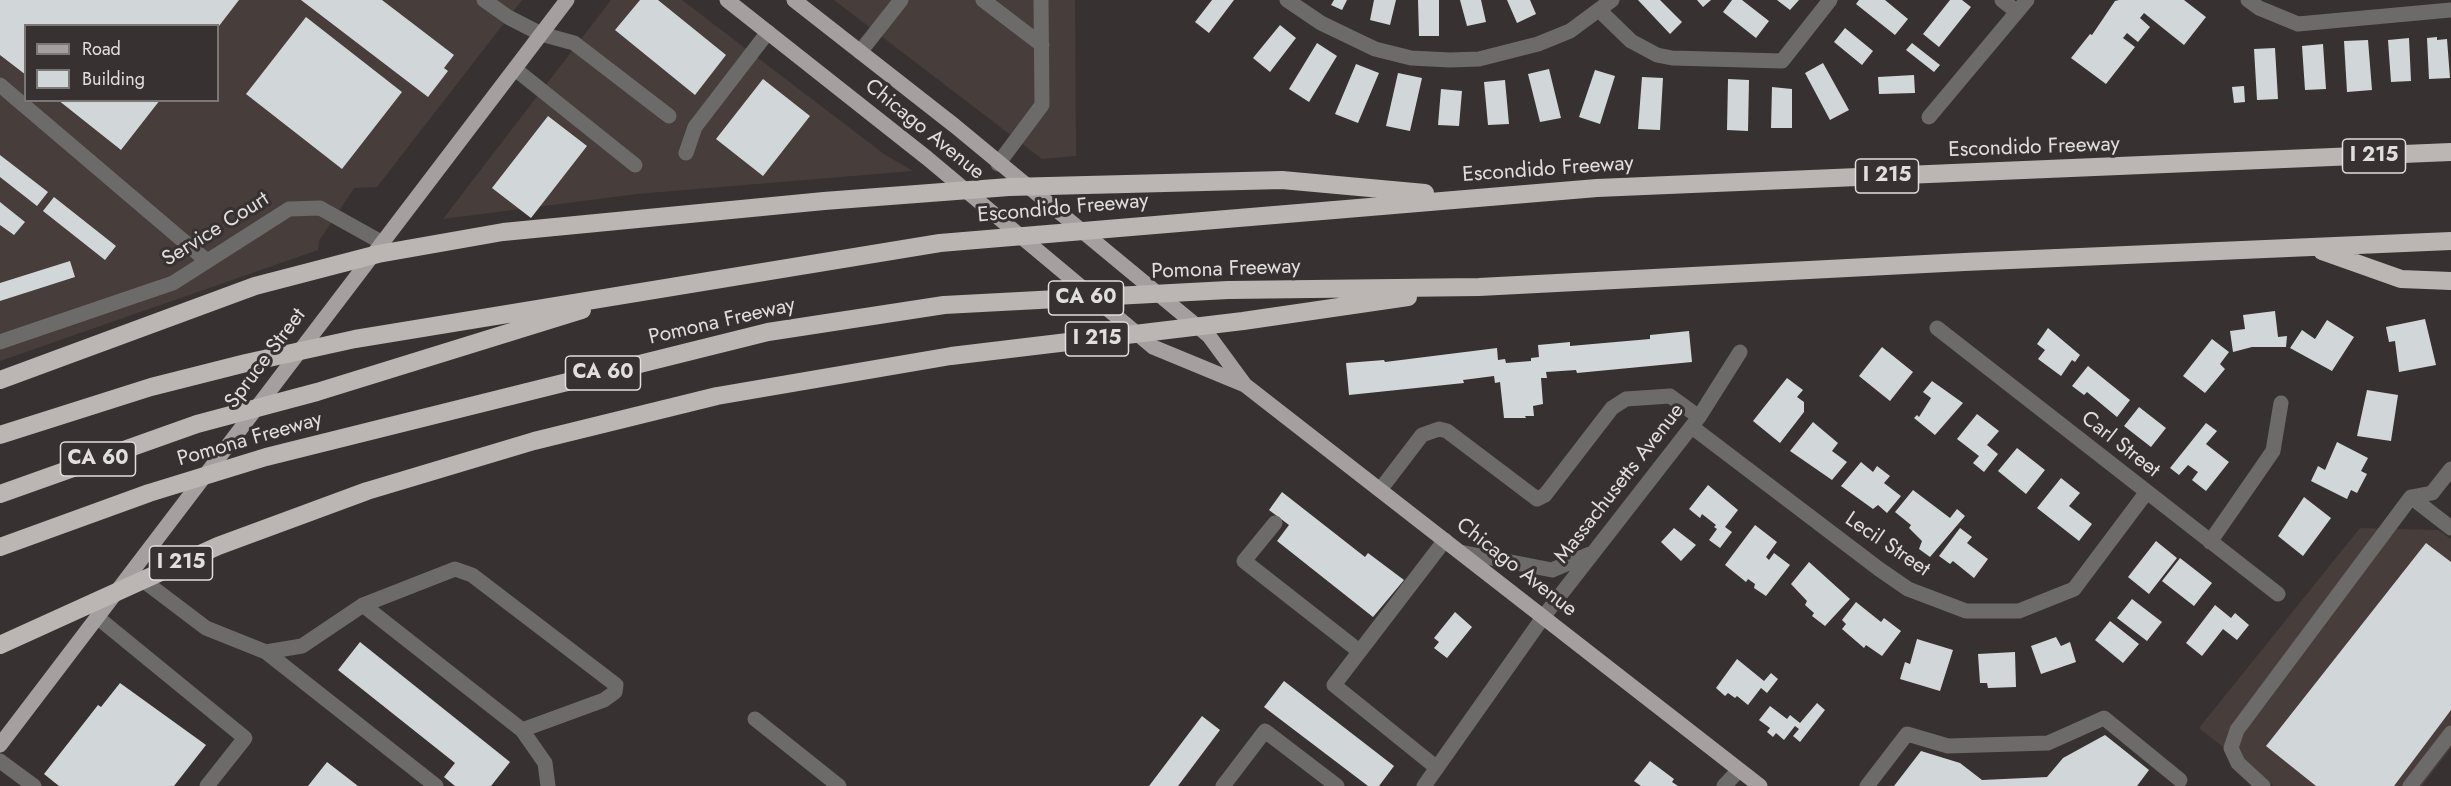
<!DOCTYPE html>
<html>
<head>
<meta charset="utf-8">
<style>
  body { margin:0 }
  #map { position:relative; width:2451px; height:786px; overflow:hidden; background:#373231; font-family:Jost,sans-serif }
  canvas { display:block }
  .legend { position:absolute; left:24px; top:24px; width:195px; height:78px; box-sizing:border-box; background:#373231; border:2px solid #7b7776; margin:0; padding:8px 10px; list-style:none; font-size:18px; color:#e1dede }
  .legend li { display:flex; align-items:center; gap:12px; height:30px }
  .legend b { width:30px; border:2px solid #7b7776 }
</style>
</head>
<body>
<div id="map">
<canvas width="2451" height="786"></canvas>
<ul class="legend">
<li><b style="height:8px;background:#a5a09f"></b>Road</li>
<li><b style="height:16px;background:#d1d7d8"></b>Building</li>
</ul>
</div>
<script>
const c = document.querySelector('canvas').getContext('2d');
c.lineJoin = 'round';
function paint(path, color) { c.fillStyle = color; c.fill(path, 'evenodd'); }
const toPath = rows => new Path2D(rows.map(r => 'M' + r).join(''));
function strokePath(path, color, width, dash) { c.strokeStyle = color; c.lineWidth = width; c.lineCap = dash ? 'butt' : 'round'; c.setLineDash(dash || []); c.stroke(path); }
function write(font, color, halo, rows, align = 'center') {
  c.font = font + ' Jost,sans-serif'; c.lineWidth = 6; c.setLineDash([]); c.textBaseline = 'middle'; c.strokeStyle = halo; c.fillStyle = color; for (const [text, x, y, turn = 0] of rows) {
    c.save(); c.translate(x, y); c.rotate((+turn || 0) * Math.PI / 180); c.textAlign = isNaN(turn) ? turn : align; if (halo) c.strokeText(text, 0, 0); c.fillText(text, 0, 0); c.restore();
  }
}
paint(toPath([
  [0,0,522,0,377,187,354,188,319,241,318,250,0,361],
  [26,26,218,26,218,100,26,100],
  [611,0,682,0,884,154,913,171,637,194,443,219],
  [834,0,1075,0,1076,156,1042,159],
  [2360,528,2438,530,2451,539,2451,748,2422,786,2273,786,2199,728]
]), '#473d3a');
paint(toPath([
  [0,0,239,0,219,26,26,26,26,75,0,55],
  [301,0,382,0,454,55,444,68,448,71,428,97],
  [640,0,658,0,726,55,695,95,615,30],
  [1212,0,1234,0,1209,33,1195,22],
  [1334,0,1347,0,1342,10,1331,5],
  [1374,0,1396,0,1390,25,1370,20],
  [1418,0,1439,0,1439,36,1419,36],
  [1460,0,1481,0,1486,22,1467,26],
  [1507,0,1530,0,1536,14,1517,23],
  [1638,0,1660,0,1682,22,1670,34],
  [1697,0,1711,0,1703,7],
  [1732,0,1742,0,1769,21,1756,38,1723,12],
  [1777,0,1799,0,1790,10],
  [1859,0,1885,0,1908,19,1895,35,1856,4],
  [1950,0,1962,0,1971,7,1939,47,1923,34],
  [2119,0,2184,0,2206,17,2184,45,2144,13,2140,18,2150,27,2138,42,2127,33,2123,38,2135,47,2106,84,2071,58,2090,34,2092,35,2115,1],
  [306,17,402,92,342,169,246,94],
  [1280,25,1296,38,1270,72,1253,58],
  [1845,28,1873,51,1862,65,1834,42],
  [2437,37,2437,40,2447,39,2450,78,2429,79,2427,38],
  [2409,38,2411,81,2391,82,2388,40],
  [2368,40,2372,90,2347,92,2344,41],
  [1317,43,1337,56,1309,102,1289,89],
  [1912,43,1940,65,1934,72,1906,50],
  [2323,44,2326,89,2305,90,2302,46],
  [2275,48,2278,99,2257,100,2254,49],
  [1823,63,1849,110,1830,120,1805,73],
  [1356,64,1379,73,1358,123,1335,114],
  [1549,69,1561,118,1540,122,1528,74],
  [1595,70,1615,76,1600,124,1579,117],
  [1398,73,1422,78,1410,131,1386,126],
  [1914,75,1915,93,1879,94,1878,77],
  [1642,77,1663,78,1660,130,1638,129],
  [763,79,810,116,763,176,716,139],
  [1728,79,1749,80,1748,131,1727,130],
  [1505,80,1509,124,1488,125,1484,82],
  [2244,86,2245,102,2234,103,2232,87],
  [1772,87,1792,89,1792,128,1771,128],
  [1441,89,1462,91,1459,126,1438,125],
  [58,100,160,100,121,150],
  [548,116,587,146,531,218,492,188],
  [0,155,48,192,37,206,0,177],
  [54,197,116,246,105,260,43,211],
  [0,202,25,222,14,235,0,225],
  [70,261,75,277,0,301,0,283],
  [2275,311,2278,337,2287,336,2286,347,2252,347,2233,352,2230,331,2245,329,2243,315],
  [2425,319,2436,365,2399,372,2395,341,2389,342,2386,327],
  [2327,320,2354,337,2332,371,2290,348,2302,330,2315,339],
  [2048,328,2080,355,2075,362,2072,360,2061,376,2038,359,2045,350,2037,344],
  [1689,331,1692,362,1577,373,1576,370,1546,372,1547,378,1541,378,1543,404,1533,406,1534,416,1525,416,1526,418,1504,418,1500,382,1495,383,1494,376,1463,380,1464,383,1349,395,1346,363,1384,360,1385,362,1497,348,1498,360,1505,359,1506,363,1531,361,1531,358,1539,357,1538,345,1570,342,1570,346,1650,339,1650,335],
  [2212,339,2229,352,2220,364,2225,369,2205,393,2183,376],
  [1882,347,1913,372,1890,401,1859,376],
  [2088,366,2130,400,2117,417,2087,392,2084,395,2072,386],
  [1787,378,1803,390,1797,397,1804,402,1804,412,1780,443,1753,421],
  [1932,381,1963,403,1935,435,1914,418,1917,415,1919,417,1931,398,1923,392],
  [2367,390,2398,395,2391,441,2357,436],
  [2139,407,2166,428,2151,447,2124,426],
  [1977,414,1999,431,1987,445,1998,454,1984,472,1973,463,1979,456,1957,439],
  [1813,422,1838,443,1832,451,1847,462,1832,480,1790,451],
  [2206,423,2217,431,2206,444,2229,462,2206,491,2192,480,2198,472,2188,465,2179,475,2170,468],
  [2337,442,2368,458,2361,471,2367,474,2357,493,2351,490,2347,499,2311,481,2318,466,2325,470],
  [2017,448,2045,470,2026,494,1998,471],
  [1861,462,1873,472,1877,466,1890,476,1884,483,1901,496,1887,513,1878,505,1873,509,1841,486],
  [2061,478,2080,493,2069,506,2092,524,2079,541,2037,508],
  [1708,485,1738,510,1725,527,1732,532,1720,548,1709,540,1717,529,1714,527,1716,525,1702,514,1700,518,1689,509],
  [1913,490,1950,518,1957,509,1965,516,1930,557,1919,549,1922,541,1909,528,1911,525,1895,512],
  [1282,492,1365,557,1368,553,1404,580,1373,617,1277,541,1289,525,1269,510],
  [2304,497,2331,518,2303,556,2278,536],
  [1755,525,1777,542,1766,557,1769,560,1774,553,1790,565,1766,596,1754,588,1755,584,1748,579,1746,582,1725,565],
  [1674,528,1696,545,1681,561,1661,542],
  [1960,528,1972,537,1967,543,1988,559,1974,578,1953,561,1950,564,1939,556],
  [2156,541,2177,558,2149,594,2128,577],
  [2426,543,2451,562,2451,710,2394,786,2316,786,2266,746],
  [2180,558,2212,583,2194,606,2162,581],
  [1809,562,1850,599,1825,626,1812,616,1814,613,1805,605,1807,601,1791,584],
  [2132,599,2162,622,2147,641,2117,618],
  [1856,602,1881,622,1884,618,1901,631,1882,656,1866,645,1864,648,1842,629,1846,624,1842,620],
  [2215,605,2231,618,2235,613,2249,625,2237,640,2223,629,2202,656,2186,643],
  [1455,612,1472,627,1447,658,1434,648,1439,642,1434,638],
  [2110,621,2139,644,2123,663,2095,640],
  [2056,637,2061,646,2070,642,2076,662,2041,674,2031,646],
  [1917,639,1953,650,1940,691,1900,679,1905,662,1910,664],
  [360,642,510,762,491,786,455,786,444,777,455,763,338,670],
  [2015,652,2016,687,1988,688,1987,683,1980,683,1978,654],
  [1737,659,1764,681,1771,673,1778,679,1767,693,1761,688,1748,705,1737,696,1735,698,1728,693,1725,696,1716,688],
  [1284,681,1394,766,1379,786,1368,786,1264,707],
  [120,683,206,745,174,786,59,786,44,774,98,705,101,707],
  [1817,703,1825,710,1800,742,1793,736,1799,729,1795,726,1784,740,1776,733,1773,737,1767,732,1770,728,1759,720,1770,706,1787,719,1790,715,1800,723],
  [1202,716,1220,730,1178,786,1149,786],
  [2105,735,2149,770,2137,786,1894,786,1921,751,1960,763,1982,780,2047,777,2063,758],
  [1650,761,1674,779,1672,782,1678,786,1641,786,1634,781],
  [327,762,358,786,308,786]
]), '#d1d7d8');
strokePath(toPath([
  [484,0,508,17,541,34,574,43,669,116],
  [983,0,1042,45],
  [1287,0,1321,23,1375,49,1411,58,1450,60,1479,59,1538,44,1570,31,1612,0],
  [2002,0,2016,11],
  [2248,0,2259,8,2298,24,2451,10],
  [1600,11,1631,41,1657,55,1672,58,1782,61,1830,0],
  [860,52,901,0],
  [515,69,635,165],
  [0,85,207,261],
  [1929,117,2027,0],
  [686,153,695,127,768,32],
  [998,164,1042,105,1041,0],
  [1937,328,2278,594],
  [0,342,173,283,289,209,320,208,381,242],
  [1692,427,1879,569,1908,589,1966,611,2019,611,2074,589,2146,493],
  [1380,490,1422,435,1439,429,1447,431,1537,499,1545,495,1612,408,1626,399,1670,396,1699,417],
  [2411,497,2432,493,2451,469],
  [1275,523,1244,561,1359,651],
  [2210,542,2273,451,2281,403],
  [1460,552,1552,570,1590,554],
  [136,575,206,628,266,652,302,646,363,605,455,569,472,575,616,685,615,692,604,700,522,730,363,605],
  [97,617,245,738,207,786],
  [266,652,436,786],
  [755,719,839,786],
  [522,730,545,763,548,786],
  [0,761,34,786],
  [1437,768,1334,685,1445,540],
  [1223,786,1265,731,1337,786],
  [1424,786,1544,616,1699,417,1740,352],
  [1724,786,1739,770],
  [1867,786,1907,734,1948,746,2048,743,2104,718,2180,780],
  [2263,786,2238,763,2231,748,2237,730,2411,497,2451,528],
  [2410,786,2451,733]
]), '#6d6a6a', 15);
strokePath(toPath([
  [727,0,927,158,1153,347,1245,385,1760,786],
  [794,0,955,126,1209,336,1245,385],
  [0,745,567,0]
]), '#a5a09f', 15);
strokePath(toPath([
  [2322,251,2401,279,2451,281],
  [0,380,255,286,378,254,503,232,824,201,1009,187,1282,180,1425,193],
  [0,435,151,387,246,363,355,339,940,243,1597,188,2451,152],
  [0,494,197,424,317,392,582,310],
  [0,547,149,493,266,457,768,332,944,305,1228,290,1479,287,1964,262,2451,241],
  [0,645,218,546,367,491,534,441,717,396,951,356,1243,321,1408,297]
]), '#bbb5b4', 18);
for (const [x, y, w] of [
  [2374,156,63],
  [1887,176,63],
  [1086,298,75],
  [1097,339,63],
  [603,373,75],
  [98,459,75],
  [181,563,63]
]) { const box = new Path2D(); box.roundRect(x - w / 2, y - 17, w, 34, 4.5); c.fillStyle = '#373231'; c.fill(box); strokePath(box, '#e1dede', 1.5); }
write('bold 20px', '#e1dede', null, [
  ["I 215",2374,156],
  ["I 215",1887,176],
  ["CA 60",1086,298],
  ["I 215",1097,339],
  ["CA 60",603,373],
  ["CA 60",98,459],
  ["I 215",181,563]
]);
write('21px', '#e1dede', '#373231', [
  ["Chicago Avenue",924,130,39],
  ["Escondido Freeway",2034,148,-2],
  ["Escondido Freeway",1548,170,-4],
  ["Escondido Freeway",1063,209,-5],
  ["Service Court",216,230,-32],
  ["Pomona Freeway",1226,270,-2],
  ["Pomona Freeway",722,322,-13],
  ["Spruce Street",266,359,-53],
  ["Pomona Freeway",250,440,-16],
  ["Carl Street",2120,445,38],
  ["Massachusetts Avenue",1620,484,-52],
  ["Lecil Street",1887,545,34],
  ["Chicago Avenue",1516,568,38]
]);
</script>
</body>
</html>
